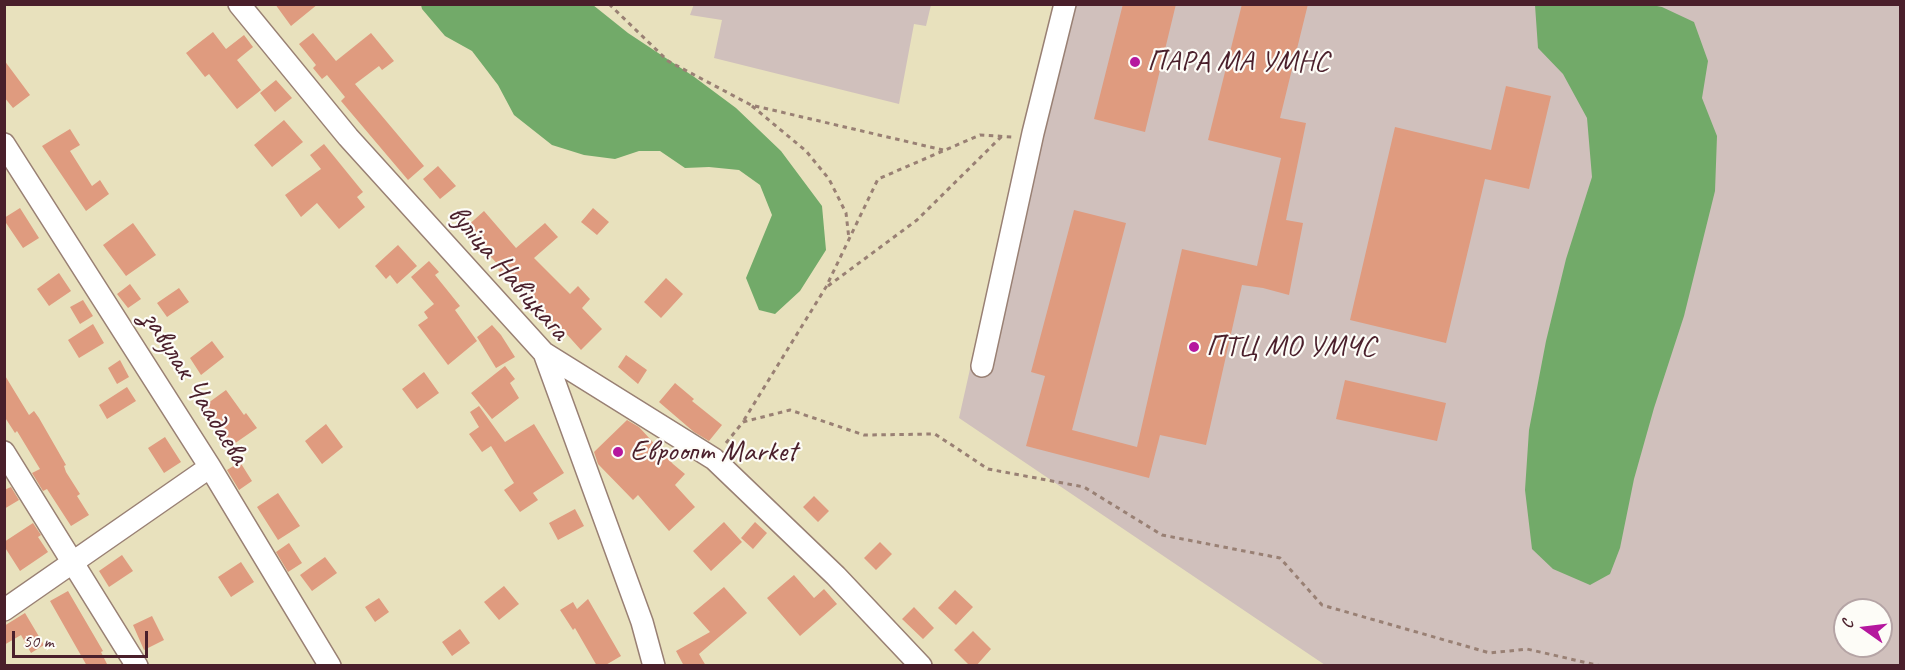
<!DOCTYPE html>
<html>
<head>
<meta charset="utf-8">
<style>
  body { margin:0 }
  #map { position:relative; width:1905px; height:670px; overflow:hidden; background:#e8e1bd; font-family:Caveat,sans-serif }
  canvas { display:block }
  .frame { position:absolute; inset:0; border:6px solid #4a1f2b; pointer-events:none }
  .north { position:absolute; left:1833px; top:598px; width:60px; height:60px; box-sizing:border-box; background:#fdfcf7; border:2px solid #b5a4a5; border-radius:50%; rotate:284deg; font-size:16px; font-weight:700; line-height:24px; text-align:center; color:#4a1f2b }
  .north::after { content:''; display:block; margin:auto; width:21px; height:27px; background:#b5179e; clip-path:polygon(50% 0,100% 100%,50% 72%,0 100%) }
  .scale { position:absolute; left:12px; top:631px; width:136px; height:27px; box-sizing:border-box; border:3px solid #4a1f2b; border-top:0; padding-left:8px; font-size:18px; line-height:21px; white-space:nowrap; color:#4a1f2b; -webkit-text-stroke:4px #fdfcf7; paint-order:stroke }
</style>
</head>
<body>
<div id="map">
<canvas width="1905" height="670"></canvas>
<div class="frame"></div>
<div class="north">С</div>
<div class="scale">50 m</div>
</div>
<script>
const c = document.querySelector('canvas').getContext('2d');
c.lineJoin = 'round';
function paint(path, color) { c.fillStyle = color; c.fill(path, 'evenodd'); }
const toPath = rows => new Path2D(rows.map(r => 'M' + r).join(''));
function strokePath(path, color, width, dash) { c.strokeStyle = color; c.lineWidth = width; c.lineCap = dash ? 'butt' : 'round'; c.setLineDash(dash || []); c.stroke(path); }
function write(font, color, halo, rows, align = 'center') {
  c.font = font + ' Caveat,sans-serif'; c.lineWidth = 4.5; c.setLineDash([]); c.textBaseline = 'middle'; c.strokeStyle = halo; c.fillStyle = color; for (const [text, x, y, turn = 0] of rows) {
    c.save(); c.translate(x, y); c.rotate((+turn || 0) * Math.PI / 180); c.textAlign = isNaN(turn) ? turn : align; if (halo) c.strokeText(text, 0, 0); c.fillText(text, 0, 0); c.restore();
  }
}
paint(toPath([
  [694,4,931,4,931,5,926,26,914,24,899,104,714,58,722,20,690,15],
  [1055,5,1900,5,1900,665,1325,665,959,418,1024,129],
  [1845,610,1881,610,1881,646,1845,646]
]), '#d0c0bc');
paint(toPath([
  [421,5,593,5,628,33,693,76,736,108,781,151,822,206,826,250,800,291,775,314,759,310,746,278,772,215,760,185,739,170,709,167,685,168,660,151,639,151,615,159,584,155,552,145,514,115,498,85,472,51,445,36,422,9],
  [1652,5,1662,7,1694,22,1708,61,1702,98,1717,136,1715,191,1684,316,1654,408,1634,479,1620,548,1610,574,1590,585,1553,569,1532,549,1525,490,1529,430,1546,341,1566,259,1592,177,1587,118,1563,74,1538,48,1535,5]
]), '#72aa69');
paint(toPath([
  [275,4,318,4,291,26],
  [1123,4,1176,4,1145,132,1094,119],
  [1242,4,1308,4,1280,118,1306,123,1286,220,1303,223,1289,295,1263,288,1242,285,1206,445,1160,435,1149,478,1026,446,1045,376,1031,372,1074,210,1126,223,1072,430,1137,447,1182,249,1257,266,1281,158,1208,140],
  [213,32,226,49,244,35,253,47,237,60,261,90,237,109,209,74,205,77,186,53],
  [313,33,336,61,371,33,394,61,382,70,379,66,355,84,424,166,408,180,341,101,345,97,327,75,322,79,313,68,316,65,299,44],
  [4,60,30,95,13,108,4,97],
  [276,80,292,98,275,112,260,93],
  [1506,86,1551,96,1529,189,1485,179,1446,343,1350,320,1395,127,1491,150],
  [284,120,303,142,272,167,254,145],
  [70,129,80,145,70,151,92,186,100,180,109,194,86,211,42,146],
  [324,144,363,192,357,197,365,207,339,229,317,203,301,217,285,195,321,169,310,155],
  [438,166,456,186,440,199,423,179],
  [20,208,39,238,23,248,4,220,4,218],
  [593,208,609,222,597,235,581,222],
  [484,211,516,248,545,223,558,237,534,258,570,294,578,286,590,299,582,308,602,329,581,350,563,330,558,336,542,320,545,317,498,270,501,268,465,228],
  [133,223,156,255,126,276,103,245],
  [398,245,417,266,397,284,390,275,386,279,375,266],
  [429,261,439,272,435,275,460,306,455,310,477,341,448,365,418,325,428,318,424,312,434,304,411,277],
  [59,273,71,291,49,306,37,289],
  [666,278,683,294,661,318,644,302],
  [130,284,141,299,128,308,117,294],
  [179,288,189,302,167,317,157,303],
  [83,300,93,316,80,324,70,307],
  [93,324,104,343,79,358,68,340],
  [492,325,501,335,515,357,496,368,477,337],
  [212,341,224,357,201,375,190,358],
  [626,355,647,370,638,384,618,367],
  [120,360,129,377,117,384,108,368],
  [505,366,515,379,510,383,519,398,492,419,471,393],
  [424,372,439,393,417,409,402,389],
  [4,374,29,415,34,411,39,418,66,465,64,466,66,472,80,494,77,496,89,515,71,526,47,489,43,491,32,473,40,469,17,431,15,433,4,416],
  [1345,380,1446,403,1437,441,1336,419],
  [675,383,694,399,692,401,722,425,709,441,694,432,659,402],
  [127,387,136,401,107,419,99,405],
  [226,390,244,415,246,413,257,428,231,446,204,406],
  [479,406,505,442,534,424,564,473,533,493,538,500,520,512,504,490,514,483,491,446,482,452,469,434,479,427,470,412],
  [627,420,639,427,673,464,685,474,675,485,695,507,669,531,638,495,633,500,598,464,594,452],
  [326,424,343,447,322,464,305,441],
  [165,437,181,462,164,473,148,448],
  [240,462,252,481,239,490,227,470],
  [11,487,19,500,4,509,4,490],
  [278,493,300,526,278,540,257,507],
  [814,496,829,511,818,522,803,507],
  [575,509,584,526,558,540,549,523],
  [724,522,742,542,711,571,693,551],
  [755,522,767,533,753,549,741,538],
  [33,523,41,535,38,537,48,552,20,571,4,546,4,542],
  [880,542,892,554,876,570,864,558],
  [289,543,302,563,288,572,276,552],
  [122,555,133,571,109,587,99,571],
  [325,557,337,573,312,591,300,575],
  [241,562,254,582,231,597,218,577],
  [794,575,814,598,824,589,837,604,800,636,767,598],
  [504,586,519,604,499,620,484,602],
  [724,587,747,613,699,654,706,666,684,666,676,651,710,632,693,613],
  [955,590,973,607,956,625,938,608],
  [68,591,103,651,101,652,108,666,87,666,50,601],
  [379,598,389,612,375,622,365,607],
  [588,599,621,656,604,666,597,666,575,628,573,630,560,610,573,602,577,609],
  [914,607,934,628,923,639,902,619],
  [25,613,44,645,31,653,21,635,4,645,4,626],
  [152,616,164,640,144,650,133,625],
  [460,629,470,643,452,656,442,642],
  [973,631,991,649,976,666,970,666,954,650]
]), '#df9b7f');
const minor = toPath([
  [239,4,348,137,544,353,642,622,654,666],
  [4,144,210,467,330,666],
  [544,353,714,459,836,576,921,666],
  [982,366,1033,133,1065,4],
  [4,452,137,666],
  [4,610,210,467]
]);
strokePath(minor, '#998074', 24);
strokePath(toPath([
  [609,4,668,61,751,105,943,150],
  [752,106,806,151,829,179,846,213,849,239],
  [828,286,917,220,1002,136],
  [744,420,826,287,878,179,980,135,1012,137],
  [726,443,743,422,790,410,864,435,935,434,988,469,1084,487,1162,535,1280,558,1322,605,1490,653,1527,649,1601,666]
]), '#998074', 3, [4.5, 4.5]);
strokePath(minor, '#fff', 21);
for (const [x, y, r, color] of [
  [1135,62,6,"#b5179e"],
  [1194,347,6,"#b5179e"],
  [618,452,6,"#b5179e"]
]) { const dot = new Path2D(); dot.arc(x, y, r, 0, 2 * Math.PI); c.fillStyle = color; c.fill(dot); strokePath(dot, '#fdfcf7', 2); }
write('30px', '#4a1f2b', '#fdfcf7', [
  ["ПАРА МА УМНС",1147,62],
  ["ПТЦ МО УМЧС",1206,347],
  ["Евроопт Market",630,452]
], 'left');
write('30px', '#4a1f2b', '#fdfcf7', [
  ["вуліца Навіцкага",508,273,49],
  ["завулак Чаадаева",195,388,58]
]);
</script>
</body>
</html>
